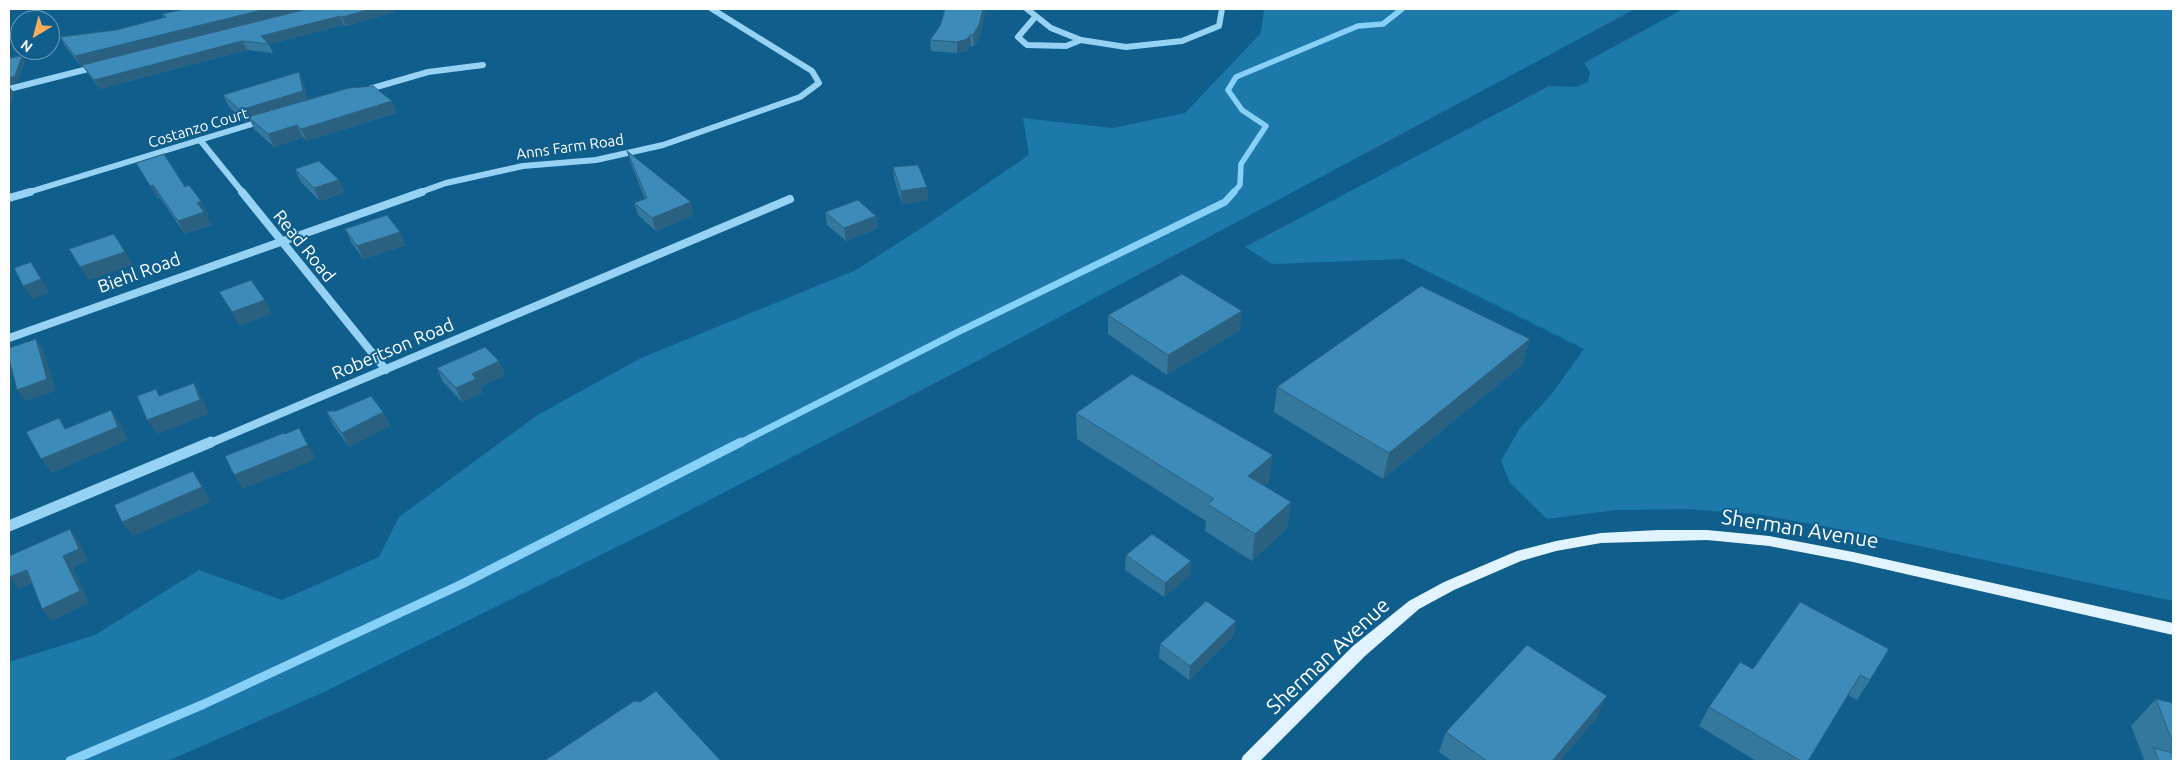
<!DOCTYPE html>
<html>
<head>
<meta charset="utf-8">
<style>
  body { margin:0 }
  #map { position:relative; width:2182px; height:770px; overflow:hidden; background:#0f5e8c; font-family:Ubuntu,sans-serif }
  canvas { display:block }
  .frame { position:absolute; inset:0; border:10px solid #fff; pointer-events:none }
  .north { position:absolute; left:10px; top:10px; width:50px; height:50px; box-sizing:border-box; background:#0f5e8c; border:1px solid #6f9eba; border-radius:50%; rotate:217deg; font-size:14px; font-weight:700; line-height:20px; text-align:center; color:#fff }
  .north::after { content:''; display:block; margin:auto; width:18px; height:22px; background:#ffae57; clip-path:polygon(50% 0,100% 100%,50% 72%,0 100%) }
</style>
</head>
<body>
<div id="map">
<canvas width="2182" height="770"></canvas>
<div class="frame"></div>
<div class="north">N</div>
</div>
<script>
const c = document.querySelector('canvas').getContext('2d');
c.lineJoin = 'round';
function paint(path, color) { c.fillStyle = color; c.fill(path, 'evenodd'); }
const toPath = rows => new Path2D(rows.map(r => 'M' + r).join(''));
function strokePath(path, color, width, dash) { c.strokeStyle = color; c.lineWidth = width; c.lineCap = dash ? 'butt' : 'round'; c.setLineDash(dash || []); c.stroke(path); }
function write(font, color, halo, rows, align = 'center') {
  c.font = font + ' Ubuntu,sans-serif'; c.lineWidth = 4; c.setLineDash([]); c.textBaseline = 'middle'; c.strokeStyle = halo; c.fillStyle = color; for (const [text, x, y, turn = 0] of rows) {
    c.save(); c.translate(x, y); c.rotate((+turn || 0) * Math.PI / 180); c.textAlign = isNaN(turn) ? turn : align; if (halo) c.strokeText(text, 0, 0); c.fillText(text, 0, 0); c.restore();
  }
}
paint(toPath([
  [1264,9,1635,9,964,368,667,522,324,692,168,761,9,761,9,662,95,635,199,570,282,600,379,557,399,517,536,416,641,358,856,270,923,227,1029,155,1023,118,1112,128,1185,113,1261,33],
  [1683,9,2173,9,2173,601,1860,533,1756,514,1684,509,1616,510,1547,519,1510,483,1501,461,1520,428,1551,395,1584,349,1403,259,1272,264,1245,247,1549,86,1575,87,1588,82,1590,72,1584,63]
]), '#1d79aa');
strokePath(toPath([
  [1233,193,1240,185,1241,164,1266,126,1242,110,1228,90,1236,77,1358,26,1383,24,1402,9]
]), '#87d0f7', 5.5);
strokePath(toPath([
  [738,444,958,332,1225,202,1234,192]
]), '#87d0f7', 7);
strokePath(toPath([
  [70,761,204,704,462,584,741,442]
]), '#87d0f7', 9);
strokePath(toPath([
  [1027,9,1051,28,1081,40,1126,47,1182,41,1219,26,1222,9],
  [1036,16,1018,37,1027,45,1066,46,1081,40],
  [9,89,96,67],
  [366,90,428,72,483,65],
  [200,140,243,193],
  [26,193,262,121],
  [418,193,446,183,523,166,596,160,663,145,800,97,819,83,812,71,712,9]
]), '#96d2f3', 6);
strokePath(toPath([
  [242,192,386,370],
  [9,198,30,192],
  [9,338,422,192],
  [208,444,790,199]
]), '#96d2f3', 8);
strokePath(toPath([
  [9,526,211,442]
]), '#96d2f3', 11);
paint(toPath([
  [1658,530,1707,530,1769,536,1853,552,2173,623,2173,635,1853,562,1769,546,1707,540,1601,543,1556,551,1521,561,1454,590,1419,609,1365,656,1260,761,1241,761,1243,756,1353,646,1409,601,1444,582,1517,551,1556,541,1601,533,1658,530]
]), '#e1f3ff');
paint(toPath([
  [307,9,394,12,346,26,344,25,269,44,273,53,247,50,100,89,88,74,83,65,81,66,65,46,60,37,116,30,164,18,162,14,203,35],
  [945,9,986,9,980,37,974,46,971,46,968,50,957,53,931,51,930,40,940,26],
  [299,72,304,84,307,100,392,101,396,113,307,141,303,137,274,147,254,129,250,120,246,122,229,107,223,95],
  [627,151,694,215,656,231,638,215,634,203,645,199,631,164],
  [136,163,185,187,201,201,208,214,206,215,212,225,185,234,160,198,158,199],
  [893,167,927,187,928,200,902,204,894,179],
  [295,169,345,192,320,201,301,182],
  [825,212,876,216,878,228,846,241,827,225],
  [345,229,406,245,363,259,351,242],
  [1108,315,1240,330,1167,375,1108,334],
  [1530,339,1522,365,1383,479,1274,412,1277,387],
  [499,361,505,375,480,387,482,393,462,402,443,382,437,368],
  [326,411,383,412,390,426,349,447,333,425],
  [1076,413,1269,482,1264,486,1291,502,1287,528,1252,561,1205,531,1206,521,1077,439],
  [1126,555,1191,561,1190,575,1164,597,1125,570],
  [1800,602,1870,680,1857,700,1848,695,1808,761,1756,761,1699,726,1709,707,1753,669],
  [1234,635,1189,680,1159,658,1160,644],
  [2156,699,2173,703,2173,761,2141,761,2144,759,2131,726],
  [1597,717,1560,761,1452,761,1439,752,1446,732]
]), '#34789e');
paint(toPath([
  [266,9,306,9,81,66,75,56],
  [371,9,393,9,394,12,346,26,342,17],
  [983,9,986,9,980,37,974,46,973,35],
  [340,16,344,25,269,44,261,36],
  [970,35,971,46,968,50,957,53,957,42],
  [242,41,247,50,100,89,94,80],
  [22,56,25,62,18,82,9,85,9,78],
  [299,72,304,84,308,103,248,117,250,120,246,122,240,110],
  [10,87,14,93,9,108,9,92],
  [392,101,396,113,307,141,301,129],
  [297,125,303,137,274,147,268,134],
  [339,180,345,192,320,201,314,188],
  [153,185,160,198,158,199,150,186],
  [927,187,928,200,902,204,901,191],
  [201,201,208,214,206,215,212,225,185,234,178,221,197,203],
  [691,202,694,215,656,231,652,218],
  [876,216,878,228,846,241,844,228],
  [400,232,406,245,363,259,357,246],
  [125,252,133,265,89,280,80,267],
  [31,262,50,293,32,299,23,286],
  [265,300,272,314,239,326,232,312],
  [1242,311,1240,330,1167,375,1168,355],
  [36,339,44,350,56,391,26,401,17,390],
  [1530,339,1522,365,1383,479,1389,453],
  [499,361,505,375,480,387,482,393,462,402,456,388,472,374],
  [194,383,202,397,209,414,157,434,147,420],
  [111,410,121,424,128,440,52,473,41,459],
  [383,412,390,426,349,447,342,433],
  [299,428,316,459,243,489,234,475],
  [1273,455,1269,482,1245,502,1248,476],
  [193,471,202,485,211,502,133,536,122,522],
  [1291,502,1287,528,1252,561,1255,534],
  [70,529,79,541,88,561,73,567,89,603,52,621,42,609],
  [1191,561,1190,575,1164,597,1165,583],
  [27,570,37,581,19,589,9,577],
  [1236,621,1234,635,1189,680,1190,666],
  [1607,696,1597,717,1560,761,1552,761]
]), '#2a6181');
const building = toPath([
  [185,9,266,9,75,56,60,37,116,30,166,17,162,14,185,9],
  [307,9,371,9,342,17,340,16,261,36,269,44,242,41,94,80,82,65,307,9],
  [945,9,983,9,979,25,973,35,970,35,967,39,957,42,930,40,940,26,945,9],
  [22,56,15,76,9,78,9,58,22,56],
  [299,72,303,91,240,110,223,95,299,72],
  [373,86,392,101,301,129,297,125,268,134,248,117,349,88,373,86],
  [627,151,691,202,652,218,634,203,647,198,627,151],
  [164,154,185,187,189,185,201,201,197,203,204,212,178,221,153,185,150,186,136,163,164,154],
  [319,161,339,180,314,188,295,169,319,161],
  [918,165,927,187,901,191,893,167,918,165],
  [858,200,876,216,844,228,825,212,858,200],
  [387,215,400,232,357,246,345,229,387,215],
  [114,234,125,252,80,267,69,249,114,234],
  [31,262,41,279,23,286,14,268,31,262],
  [1182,274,1242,311,1168,355,1108,315,1182,274],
  [251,280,265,300,232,312,219,292,251,280],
  [1421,286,1530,339,1389,453,1277,387,1421,286],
  [36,339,47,379,17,390,9,359,9,348,36,339],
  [485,347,499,361,472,374,476,379,456,388,437,368,485,347],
  [1132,374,1273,455,1248,476,1291,502,1255,534,1207,504,1214,499,1076,413,1132,374],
  [194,383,200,400,147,420,137,396,156,389,159,396,194,383],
  [371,396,383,412,342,433,326,411,336,411,371,396],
  [111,410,118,427,41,459,26,432,59,418,65,429,111,410],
  [299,428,308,445,234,475,225,456,284,433,285,434,299,428],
  [193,471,202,487,122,522,114,505,193,471],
  [70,529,79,549,63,556,80,591,42,609,27,570,9,577,9,556,70,529],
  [1152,534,1191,561,1165,583,1126,555,1152,534],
  [1206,601,1236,621,1190,666,1160,644,1206,601],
  [1800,602,1889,649,1870,680,1860,675,1808,761,1801,761,1709,707,1740,662,1753,669,1800,602],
  [1527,645,1607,696,1552,761,1487,761,1446,732,1527,645],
  [656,691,721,761,544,761,634,701,640,702,656,691],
  [2156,699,2173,703,2173,743,2156,699],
  [2154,748,2173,753,2173,761,2159,761,2154,748]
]);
paint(building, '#3c8bb8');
strokePath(building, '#2a6181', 1);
write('15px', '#fff', '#0f5e8c', [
  ["Costanzo Court",198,128,-17],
  ["Anns Farm Road",570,147,-8]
]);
write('18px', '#fff', '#0f5e8c', [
  ["Read Road",304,246,51],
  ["Biehl Road",139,273,-20],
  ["Robertson Road",393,349,-23]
]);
write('21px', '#fff', '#0f5e8c', [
  ["Sherman Avenue",1800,529,9],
  ["Sherman Avenue",1328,656,-43]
]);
</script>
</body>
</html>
